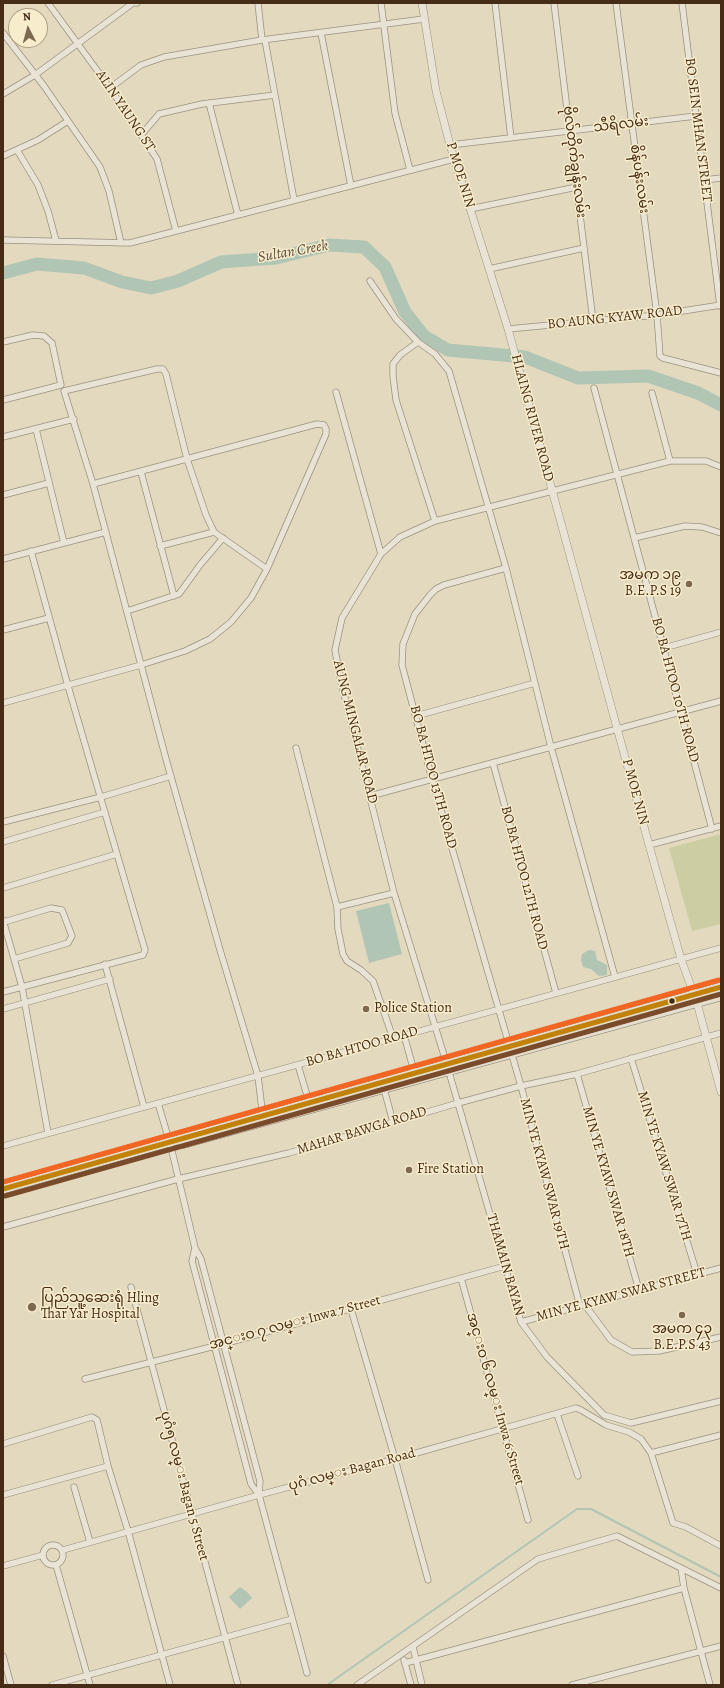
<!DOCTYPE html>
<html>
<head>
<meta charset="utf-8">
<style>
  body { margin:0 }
  #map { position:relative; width:724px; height:1688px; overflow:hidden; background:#e3d9be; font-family:Alegreya,serif }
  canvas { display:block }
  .frame { position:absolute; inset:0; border:4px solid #462c17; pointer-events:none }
  .north { position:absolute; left:8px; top:8px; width:40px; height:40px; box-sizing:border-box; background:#f7eccb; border:1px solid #b09f83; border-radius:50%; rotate:354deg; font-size:11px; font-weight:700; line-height:16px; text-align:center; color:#462c17 }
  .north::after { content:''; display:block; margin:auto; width:14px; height:18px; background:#7d6951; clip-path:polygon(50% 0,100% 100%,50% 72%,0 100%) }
</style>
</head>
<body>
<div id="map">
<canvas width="724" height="1688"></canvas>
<div class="frame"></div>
<div class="north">N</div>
</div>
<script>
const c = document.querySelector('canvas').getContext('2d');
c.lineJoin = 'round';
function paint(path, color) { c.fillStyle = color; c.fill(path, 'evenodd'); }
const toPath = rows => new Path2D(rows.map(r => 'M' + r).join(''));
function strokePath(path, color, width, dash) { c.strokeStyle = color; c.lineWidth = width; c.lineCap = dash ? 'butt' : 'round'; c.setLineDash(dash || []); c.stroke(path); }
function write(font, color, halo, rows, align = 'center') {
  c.font = font + ' Alegreya,"Noto Sans Myanmar",serif'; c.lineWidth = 3; c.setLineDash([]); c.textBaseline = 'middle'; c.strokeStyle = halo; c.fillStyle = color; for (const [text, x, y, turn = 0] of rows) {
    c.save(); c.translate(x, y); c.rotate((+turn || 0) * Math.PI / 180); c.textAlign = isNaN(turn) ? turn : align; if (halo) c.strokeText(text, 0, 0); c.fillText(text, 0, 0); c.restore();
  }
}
paint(toPath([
  [721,834,721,924,692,931,669,848]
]), '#cccda2');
paint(toPath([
  [389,903,402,954,369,963,356,911],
  [589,950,595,951,597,960,607,965,607,975,599,976,591,969,583,967,581,960,582,954],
  [240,1587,247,1592,252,1598,240,1609,229,1597]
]), '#b1c5b5');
strokePath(toPath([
  [327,1685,577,1509,591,1509,721,1577]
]), '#b1c5b5', 2);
strokePath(toPath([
  [3,273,37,264,84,268,122,282,151,288,178,281,221,262,276,258,329,245,364,247,385,267,405,312,424,336,448,350,525,357,578,378,648,376,698,393,721,405]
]), '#b1c5b5', 13);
const minor = toPath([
  [48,3,110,88,157,159,176,231],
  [258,3,262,40],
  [381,3,395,113,410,170],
  [495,3,511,138],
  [554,3,593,321],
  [616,3,657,315,660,356,663,358,721,373],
  [682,3,720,306],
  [3,33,44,86,100,167,109,191,121,243],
  [321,33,351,186],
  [265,40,294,200],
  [110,88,141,65,164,57,262,40,424,19],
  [3,94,35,75,133,3,137,3],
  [209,103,238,215],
  [142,134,159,114,202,104,275,95],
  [450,145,696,116],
  [17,150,38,185,48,211,56,241],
  [3,156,38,140,68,121],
  [704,180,721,178],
  [470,209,577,187],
  [3,240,130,243,454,159],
  [489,269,584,248],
  [370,281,396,319,418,342,435,354,449,371,506,568,551,747,615,977],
  [508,329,657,315,721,305],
  [3,342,33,335,44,336,52,343,61,385,3,400],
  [418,342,400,355,393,364,393,376,396,400,435,521],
  [594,388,712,829],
  [336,392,381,554],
  [652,393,670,461],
  [36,429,64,543],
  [3,437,74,419],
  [721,467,706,461,670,461,435,521,400,537,381,554,342,618,335,650,341,682,394,893,447,1065,521,1322,547,1357,604,1415,631,1423,721,1401],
  [141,472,174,596],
  [3,495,49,483],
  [634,538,685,526,702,527,721,533],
  [160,546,214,532],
  [3,559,106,532],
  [506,568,444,585,436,589,430,595,415,614,403,644,402,665,432,779,521,1086,580,1306],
  [127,611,179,594,200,565,223,538],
  [3,630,49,618],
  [664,648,721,632],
  [3,703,141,665,185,651,210,639,231,622,251,598,267,569,326,434,326,429,324,425,317,424,93,484],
  [416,716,535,683],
  [296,748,337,907,394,893],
  [493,763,556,993],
  [370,796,721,701],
  [3,822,101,797,171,776],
  [3,842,105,812],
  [649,845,721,826],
  [3,888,117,854],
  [337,907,338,929,343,954,347,961,361,970,373,981,393,1038],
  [3,920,22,987,48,1133],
  [4,922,51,908,62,910,72,936,68,943,14,959],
  [105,964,144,1107],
  [3,992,143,955,145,950,68,686,31,551],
  [3,1009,110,979],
  [404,1035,415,1075],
  [631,1058,697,1274],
  [298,1065,309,1102],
  [577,1074,639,1290],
  [384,1089,393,1122],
  [158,1103,171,1147,195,1248,201,1259,260,1481,259,1495,307,1673],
  [263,1118,258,1076,220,950,166,759,93,484,64,391,157,369,163,369,166,374,187,459,206,515,214,532,267,569],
  [3,1146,721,948],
  [3,1227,178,1179,289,1153,458,1103,521,1086,577,1074,721,1033],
  [195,1248,192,1261,251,1484,259,1495],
  [461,1278,528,1520],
  [131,1287,238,1685],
  [585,1305,611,1340,632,1352,659,1351,721,1337],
  [351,1309,395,1459,428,1580],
  [521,1322,721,1268],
  [85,1379,223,1344,505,1266],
  [557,1414,578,1476],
  [3,1444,92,1417,97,1420,108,1466,128,1531,170,1685],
  [651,1453,721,1435],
  [74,1487,90,1542],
  [3,1495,108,1466],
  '43 1555a10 10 0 1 1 20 0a10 10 0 1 1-20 0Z',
  [63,1550,259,1495,395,1459,576,1408,581,1410,606,1425,629,1432,641,1439,651,1453,673,1523,686,1527,721,1546],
  [56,1565,90,1685],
  [3,1566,43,1555],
  [681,1568,684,1588,710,1685],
  [413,1647,422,1685],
  [3,1656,11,1685],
  [404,1660,411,1685],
  [405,1663,684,1588],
  [52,1685,292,1619],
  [357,1685,538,1559,617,1536,721,1588],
  [572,1685,721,1646]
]);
const tertiary = toPath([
  [422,3,436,91,450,145,508,329,649,845,681,959,697,1003,721,1092]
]);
const primary = toPath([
  [182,1144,721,996],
  [3,1189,721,987]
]);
strokePath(minor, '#9b9280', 7);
strokePath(tertiary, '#9b9280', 8);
strokePath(primary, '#847b6a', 10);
strokePath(minor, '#e8e3d5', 5.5);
strokePath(tertiary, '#e8e3d5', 7);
strokePath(primary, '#e4dece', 9);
strokePath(toPath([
  [3,1189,721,987]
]), '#c28107', 5);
strokePath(toPath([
  [5,1196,721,994]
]), '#7a4b2a', 5);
strokePath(toPath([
  [3,1182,719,980]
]), '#f26522', 5);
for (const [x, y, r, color] of [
  [689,584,4,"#7d6951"],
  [672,1001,3.5,"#462c17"],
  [366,1009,4,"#7d6951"],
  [409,1170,4,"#7d6951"],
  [32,1307,5,"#7d6951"],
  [682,1315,4,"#7d6951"]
]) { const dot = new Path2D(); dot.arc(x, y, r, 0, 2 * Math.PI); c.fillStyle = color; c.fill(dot); strokePath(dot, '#f7eccb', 1.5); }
write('14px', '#462c17', '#f7eccb', [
  ["ALIN YAUNG ST",125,111,56],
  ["သီရိလမ်း",621,125,-7],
  ["BO SEIN MHAN STREET",698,130,83],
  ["ဗိုလ်တိုက်ချွန်းလမ်း",574,162,83],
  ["P MOE NIN",460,175,73],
  ["စိန်ပန်းလမ်း",639,179,82],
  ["BO AUNG KYAW ROAD",615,318,-6],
  ["HLAING RIVER ROAD",532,418,75],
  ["BO BA HTOO 10TH ROAD",675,690,75],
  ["AUNG MINGALAR ROAD",355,732,76],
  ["BO BA HTOO 13TH ROAD",433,777,75],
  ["P MOE NIN",635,792,75],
  ["BO BA HTOO 12TH ROAD",524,878,75],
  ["BO BA HTOO ROAD",362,1047,-16],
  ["MAHAR BAWGA ROAD",362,1131,-17],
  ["MIN YE KYAW SWAR 17TH",664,1166,73],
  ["MIN YE KYAW SWAR 19TH",544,1174,75],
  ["MIN YE KYAW SWAR 18TH",608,1182,74],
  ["THAMAIN BAYAN",505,1265,74],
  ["MIN YE KYAW SWAR STREET",621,1295,-15],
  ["အင္းဝ ၇ လမ္း Inwa 7 Street",295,1323,-15],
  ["အင္းဝ ၆ လမ္း Inwa 6 Street",495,1399,74],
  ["ပုဂံ လမ္း Bagan Road",352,1470,-15],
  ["ပုဂံ၅ လမ္း Bagan 5 Street",184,1486,75]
]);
write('14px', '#462c17', '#f7eccb', [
  ["အမက ၁၉",681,576,"right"],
  ["B.E.P.S 19",681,592,"right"],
  ["Police Station",374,1009],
  ["Fire Station",417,1170],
  ["ပြည်သူ့ဆေးရုံ Hling",41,1299],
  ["Thar Yar Hospital",41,1315],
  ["အမက ၄၃",682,1330,"center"],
  ["B.E.P.S 43",682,1346,"center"]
], 'left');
write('italic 15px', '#5c503e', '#f7eccb', [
  ["Sultan Creek",293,252,-10]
]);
</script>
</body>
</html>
